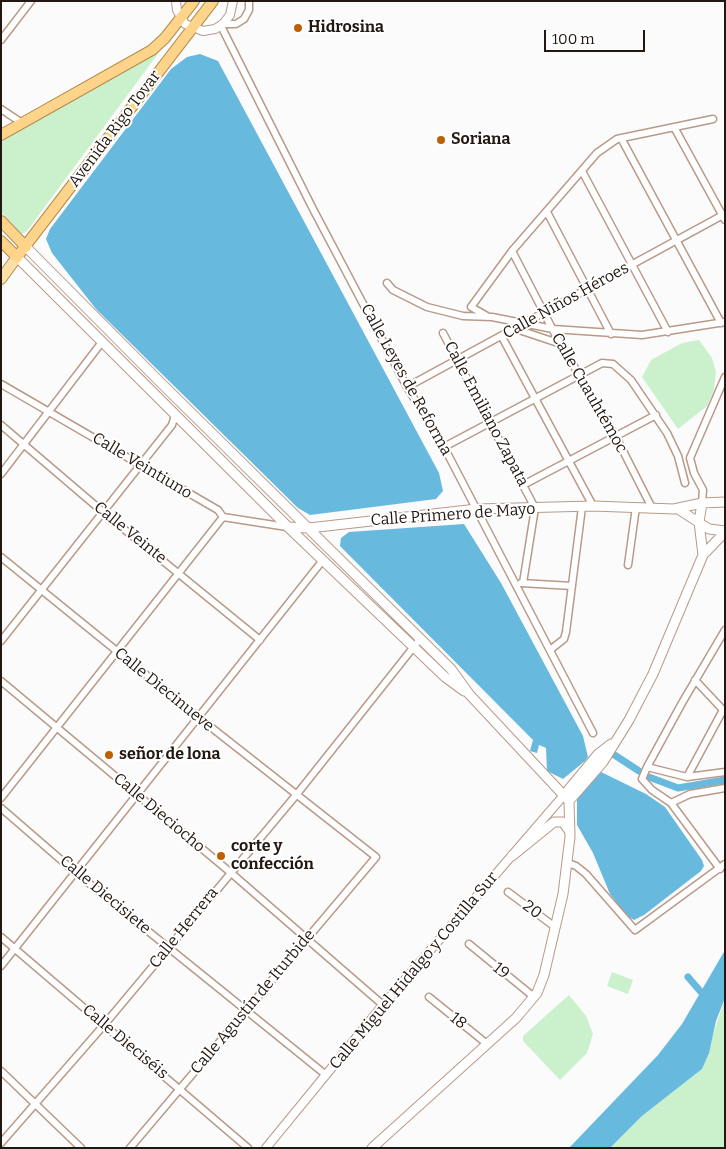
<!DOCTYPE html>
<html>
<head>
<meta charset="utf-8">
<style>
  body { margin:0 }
  #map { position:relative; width:726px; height:1149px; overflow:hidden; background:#fbfbfb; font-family:Bitter,serif }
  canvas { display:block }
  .frame { position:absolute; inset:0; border:2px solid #231811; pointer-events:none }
  .scale { position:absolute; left:544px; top:30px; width:101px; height:22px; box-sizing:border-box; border:2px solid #231811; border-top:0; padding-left:6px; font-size:15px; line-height:18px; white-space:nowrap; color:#231811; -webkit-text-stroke:4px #fff; paint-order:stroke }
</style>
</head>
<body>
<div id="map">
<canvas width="726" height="1149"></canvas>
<div class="frame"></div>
<div class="scale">100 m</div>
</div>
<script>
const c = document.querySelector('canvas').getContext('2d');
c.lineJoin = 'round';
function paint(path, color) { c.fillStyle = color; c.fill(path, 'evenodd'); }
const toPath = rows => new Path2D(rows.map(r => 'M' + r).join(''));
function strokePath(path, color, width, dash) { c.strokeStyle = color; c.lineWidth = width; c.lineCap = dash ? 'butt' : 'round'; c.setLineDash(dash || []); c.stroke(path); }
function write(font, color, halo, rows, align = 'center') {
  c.font = font + ' Bitter,serif'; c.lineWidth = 4; c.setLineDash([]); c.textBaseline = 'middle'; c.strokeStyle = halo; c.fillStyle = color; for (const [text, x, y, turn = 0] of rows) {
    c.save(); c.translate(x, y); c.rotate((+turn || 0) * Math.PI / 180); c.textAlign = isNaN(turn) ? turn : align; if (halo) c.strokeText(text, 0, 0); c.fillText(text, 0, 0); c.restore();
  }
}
paint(toPath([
  [160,51,27,231,22,234,1,212,1,142],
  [699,340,712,358,716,372,714,390,707,406,678,429,642,377,651,360,682,343],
  [612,972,633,980,628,994,607,986],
  [569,995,586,1016,593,1034,587,1053,560,1080,523,1041,523,1036],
  [725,998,725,1148,610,1148,642,1116,702,1069]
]), '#cbf0cc');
paint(toPath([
  [200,54,218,61,439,473,443,491,436,499,310,515,298,508,96,309,52,253,46,239,50,229,171,69,187,57],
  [464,524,501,583,583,736,588,757,585,761,563,779,547,771,546,748,539,745,537,753,530,751,533,740,340,546,341,538,349,532],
  [601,772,646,794,665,807,702,860,704,866,701,871,644,915,634,920,627,916,610,894,593,853,577,825,577,799],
  [725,950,725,998,716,1021,709,1053,702,1069,642,1116,610,1148,569,1148,658,1055,682,1024]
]), '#67b9dd');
strokePath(toPath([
  [613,754,639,771],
  [649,777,678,788,725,780],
  [688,977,707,999]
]), '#67b9dd', 7);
const minor = toPath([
  [223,24,236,24,244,19,249,10,249,1],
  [221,26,313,209,407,387,444,447,593,733],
  [1,40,31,1],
  [1,109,22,123],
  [674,127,725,220],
  [621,138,721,323],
  [582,171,668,332],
  [547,212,611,334],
  [512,251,556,336,616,437,652,508],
  [387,283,393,290,427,307,463,316,492,317,553,329,642,335,725,322],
  [487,316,471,307,512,251,597,153,617,139,713,119],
  [516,329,561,344],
  [443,333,535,508,523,583],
  [502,337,593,506],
  [1,384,218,510,223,517,287,527],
  [407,387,725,214],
  [1,425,103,512,260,640],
  [444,447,602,363,613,364,631,380,667,433,678,456,685,483],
  [1,474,102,342],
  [523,485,656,415],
  [702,503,703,490,694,473,690,458,725,377],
  [1,557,198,717,376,857,130,1148],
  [628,565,636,507],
  [521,583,572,586],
  [1,641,172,425,175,415],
  [550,650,564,639,566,632,582,507],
  [695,680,725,712],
  [1,681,230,872,383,1005],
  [647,767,687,777,725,772],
  [687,777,723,710],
  [1,798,223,517],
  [671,803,690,794,725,788],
  [1,808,75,872,326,1075],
  [568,863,576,866,586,874,635,930,725,864],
  [720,869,671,803,652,790,642,779,647,767,682,703,725,630],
  [508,892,555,927],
  [1,937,248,1148],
  [469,944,534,997],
  [1,966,323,560],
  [429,997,487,1044],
  [1,1071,81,1148],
  [1,1143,104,1025,297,794,420,639]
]);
const tertiary = toPath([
  [176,1,177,10,185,24,203,31,215,29,223,24,230,15,233,1],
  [266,1148,383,1005,564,795]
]);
const secondary = toPath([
  [26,247,158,380,451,669,469,694,569,801,570,837,563,894,544,975,537,993,516,1018,372,1148],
  [17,257,288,527,445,677,464,691],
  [702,503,699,522,703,555],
  [678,509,709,529,725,531],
  [288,527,309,528,477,509,593,506,674,509,702,503,725,502],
  [564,795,598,754,611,744],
  [569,801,603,762,629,720,653,674,703,555,725,532],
  [512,856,554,822,563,822,570,832]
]);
const primary = toPath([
  [1,279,17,257]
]);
const trunk = toPath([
  [1,135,152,50,165,38,194,1],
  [1,221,26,247],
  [1,241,17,257,213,1]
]);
strokePath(minor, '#b89a89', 9);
strokePath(tertiary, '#b89a89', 10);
strokePath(secondary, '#b89a89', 11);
strokePath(primary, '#b18b4d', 12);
strokePath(trunk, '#b18b4d', 12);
strokePath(minor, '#fff', 6);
strokePath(tertiary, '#fff', 8);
strokePath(secondary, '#fff', 9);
strokePath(primary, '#fedfa8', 10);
strokePath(trunk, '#fed48b', 10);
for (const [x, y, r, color] of [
  [298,28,5,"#bb6103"],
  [441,140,5,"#bb6103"],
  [109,755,5,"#bb6103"],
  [221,856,5,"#bb6103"]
]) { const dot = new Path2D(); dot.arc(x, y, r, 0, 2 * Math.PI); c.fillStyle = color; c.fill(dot); strokePath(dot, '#fff', 2); }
write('bold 16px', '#231811', '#fff', [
  ["Hidrosina",308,28],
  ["Soriana",451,140],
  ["señor de lona",119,755],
  ["corte y",231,847],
  ["confección",231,865]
], 'left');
write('16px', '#231811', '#fff', [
  ["Avenida Rigo Tovar",115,129,-53],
  ["Calle Niños Héroes",566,301,-29],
  ["Calle Leyes de Reforma",406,380,61],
  ["Calle Cuauhtémoc",589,393,60],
  ["Calle Emiliano Zapata",486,414,62],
  ["Calle Veintiuno",142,466,31],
  ["Calle Primero de Mayo",453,515,-4],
  ["Calle Veinte",130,533,39],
  ["Calle Diecinueve",164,690,39],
  ["Calle Dieciocho",159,813,40],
  ["Calle Diecisiete",105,895,40],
  ["20",532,910,37],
  ["Calle Herrera",184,928,-51],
  ["Calle Miguel Hidalgo y Costilla Sur",414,971,-50],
  ["19",501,971,39],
  ["Calle Agustín de Iturbide",253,1002,-50],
  ["18",458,1021,39],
  ["Calle Dieciséis",125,1042,40]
]);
</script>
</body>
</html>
